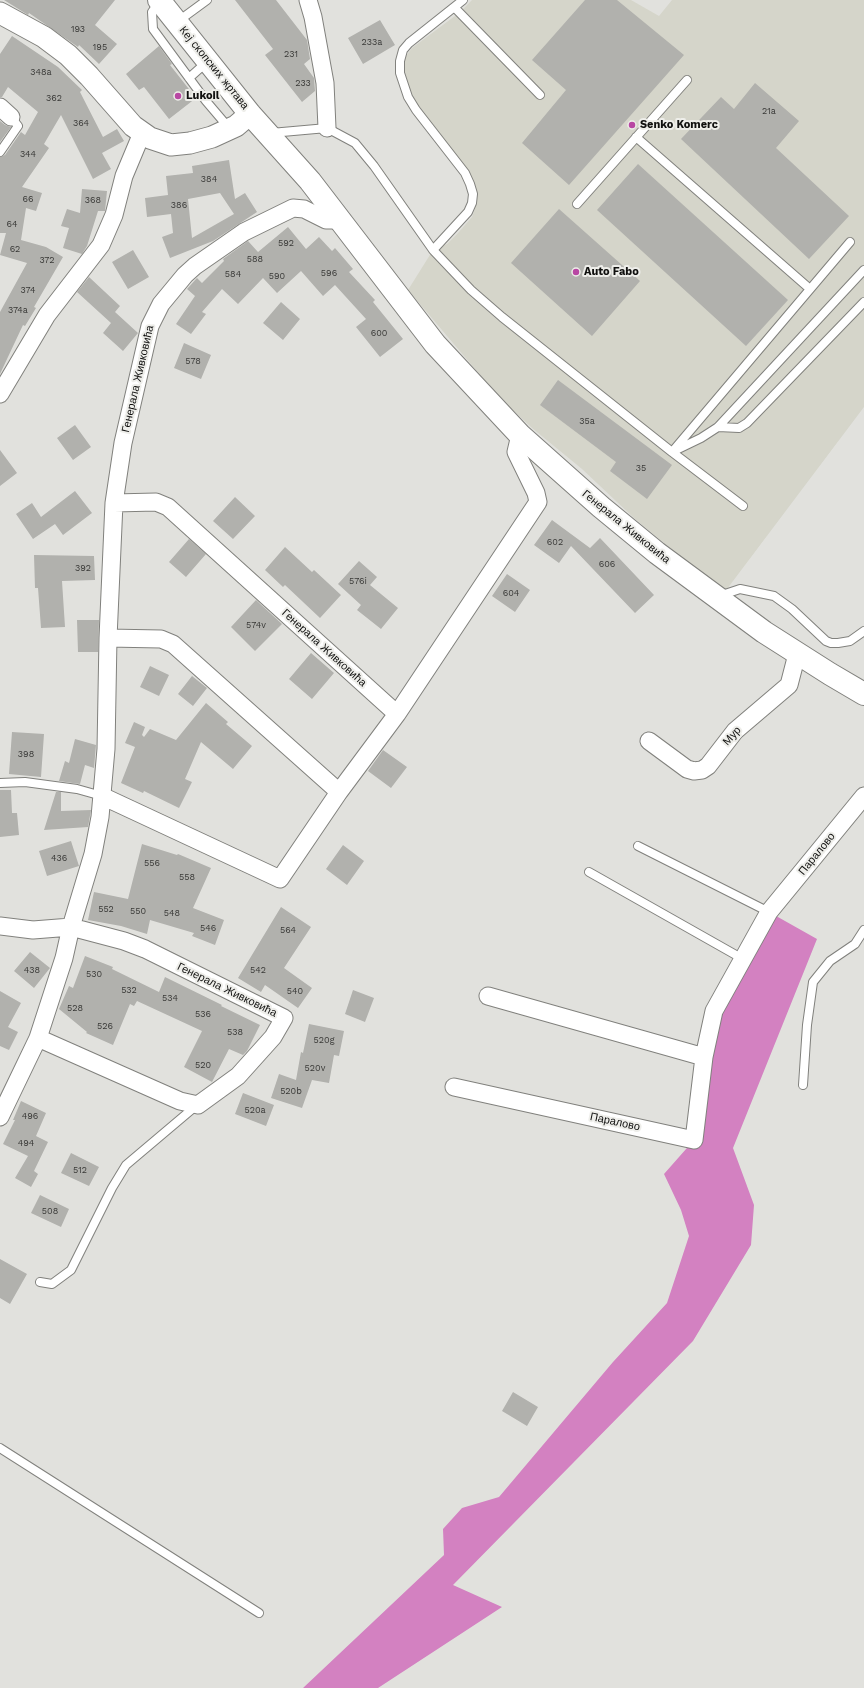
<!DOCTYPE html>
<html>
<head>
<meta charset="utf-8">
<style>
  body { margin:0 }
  canvas { display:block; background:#e1e1dd }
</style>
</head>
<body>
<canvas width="864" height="1688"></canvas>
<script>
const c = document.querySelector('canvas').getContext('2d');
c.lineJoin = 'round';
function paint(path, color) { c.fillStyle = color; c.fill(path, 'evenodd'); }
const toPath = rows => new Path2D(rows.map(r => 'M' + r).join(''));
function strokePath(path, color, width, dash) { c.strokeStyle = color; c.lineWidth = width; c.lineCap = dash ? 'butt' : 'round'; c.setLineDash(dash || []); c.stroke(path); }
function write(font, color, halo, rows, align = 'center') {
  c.font = font + ' "Work Sans",sans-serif'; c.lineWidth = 4; c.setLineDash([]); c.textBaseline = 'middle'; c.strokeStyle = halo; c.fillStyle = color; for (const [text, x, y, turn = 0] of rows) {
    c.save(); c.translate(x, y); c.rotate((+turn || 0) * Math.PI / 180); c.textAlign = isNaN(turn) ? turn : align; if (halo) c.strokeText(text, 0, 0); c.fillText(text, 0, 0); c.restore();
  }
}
paint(toPath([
  [472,0,631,0,659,16,672,0,864,0,864,407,724,593,634,518,582,469,532,428,498,396,408,290,433,250,447,244,458,233,472,217,475,209,476,200,473,189,407,92,403,66,406,56,412,48,459,13]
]), '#d5d5ca');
paint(toPath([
  [769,912,817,939,733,1148,754,1205,751,1245,693,1341,453,1585,502,1607,378,1688,303,1688,444,1555,443,1529,462,1508,499,1497,613,1362,667,1303,689,1236,681,1210,664,1174,694,1140,714,1011]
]), '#d381c1');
paint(toPath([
  [4,0,115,0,95,25,117,44,99,64,79,45,78,47,29,13,28,15],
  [235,0,276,0,307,40,310,59,304,64,314,78,315,91,302,102,265,55,273,49],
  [585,0,617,0,684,55,569,185,522,143,566,90,532,60],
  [380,20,395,45,363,64,348,38],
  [12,36,58,67,82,90,80,92,103,137,117,129,124,141,102,153,111,169,93,179,61,115,44,144,49,148,22,187,42,193,36,211,26,208,21,240,46,247,63,257,34,307,36,308,25,326,23,325,0,374,0,312,27,263,0,255,6,233,0,233,0,157,5,155,21,132,25,135,38,112,8,87,2,97,0,97,0,54],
  [159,46,172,64,170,65,196,98,169,119,144,87,139,90,126,74],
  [755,83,799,121,776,148,849,216,809,259,681,139,721,97,734,109],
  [0,121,5,125,11,127,0,142],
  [229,160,235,199,245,193,257,212,213,241,170,258,162,237,173,233,171,214,147,217,145,198,168,195,166,176,193,173,192,166],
  [220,193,234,214,192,238,188,199],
  [638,164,788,300,746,346,597,210],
  [82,189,107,191,105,211,98,211,87,246,82,254,63,248,69,228,61,226,67,209,80,213],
  [559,209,640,281,592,336,511,263],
  [288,227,306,249,319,237,332,251,335,248,353,269,349,272,375,300,373,302,403,339,380,357,356,327,366,319,335,285,323,296,301,271,277,293,263,278,238,304,222,289,202,312,206,314,191,334,176,324,195,296,187,289,197,278,202,283,224,261,223,259,248,241,258,252],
  [133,250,149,277,128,289,112,262],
  [89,277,120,306,115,312,138,333,123,351,103,333,111,323,77,292],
  [281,302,300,319,283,340,263,323],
  [184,343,211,355,201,379,174,368],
  [558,380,672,465,647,499,610,471,616,462,540,405],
  [75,425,91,447,73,460,57,438],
  [0,450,17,473,0,486],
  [75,491,92,513,63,535,55,524,33,539,16,514,32,503,41,517],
  [235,497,255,516,233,539,213,521],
  [552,520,590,548,600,538,654,595,635,613,571,546,559,563,534,545],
  [189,539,206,554,186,577,169,562],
  [285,547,312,572,314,570,341,595,320,618,285,585,283,587,265,570],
  [34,555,94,556,95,580,62,581,65,627,41,628,38,588,35,588],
  [359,561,377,577,370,585,398,608,381,629,357,610,361,605,338,584],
  [507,574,530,590,515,612,492,596],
  [256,600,282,624,255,651,231,627],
  [77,620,99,620,98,652,78,652],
  [311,653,334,673,312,699,289,679],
  [150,666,169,675,159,696,140,687],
  [192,676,207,688,193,706,178,694],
  [206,703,228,722,226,724,252,746,233,769,201,742,185,779,192,782,179,808,144,791,143,793,121,783,135,747,125,743,134,722,145,727,142,735,144,737,150,729,176,740],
  [12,732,44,734,41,777,9,774],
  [75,739,96,745,94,768,85,765,80,784,59,781,65,761,69,763],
  [383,750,407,767,391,788,368,771],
  [0,790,11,790,12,813,17,813,19,835,0,837],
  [56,792,61,792,61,811,91,810,88,827,44,830],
  [71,841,79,866,47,876,39,851],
  [142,844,177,855,178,854,211,868,193,908,224,920,215,945,192,936,194,933,150,920,147,934,121,926,88,920,94,892,128,899],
  [343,845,364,861,347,885,326,869],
  [281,907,311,927,284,968,312,988,298,1008,265,985,261,992,238,978],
  [30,952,50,968,34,988,14,971],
  [85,956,113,967,112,969,159,992,165,977,222,1005,221,1006,260,1025,247,1051,243,1055,229,1049,212,1082,184,1067,202,1031,137,1001,134,1006,130,1004,113,1045,86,1033,87,1032,59,1009,69,986,73,988],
  [353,990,374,998,365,1022,345,1014],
  [0,991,21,1003,8,1027,18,1032,9,1050,0,1046],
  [309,1024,344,1031,339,1056,334,1055,329,1083,312,1080,302,1108,271,1098,279,1074,296,1080,301,1052,303,1053],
  [243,1093,274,1105,266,1126,235,1114],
  [21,1101,46,1113,36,1136,48,1142,34,1171,38,1174,31,1187,15,1178,28,1156,3,1144,15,1120,13,1120],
  [71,1153,99,1167,89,1186,61,1173],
  [40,1195,69,1209,61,1227,31,1213],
  [0,1259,27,1274,10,1304,0,1298],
  [513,1392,538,1407,527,1426,502,1411]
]), '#b1b1ad');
const service = toPath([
  [159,2,152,12,153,29,206,101,229,128],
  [455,8,540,95],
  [177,22,207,0],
  [189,78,208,61],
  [271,133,327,128,355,143,374,166,433,250,471,290,502,317,672,452,701,438,718,427,864,270],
  [636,137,810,289],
  [0,152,18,126,11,117],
  [577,204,687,80],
  [433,250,468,212,472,203,473,194,470,184,465,173,416,110,408,97,400,73,400,61,403,50,409,43,463,0],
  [718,427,739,428,747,423,864,302],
  [743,506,672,452,850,242],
  [719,596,740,589,774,596,792,609,826,641,831,643,838,643,850,641,864,631],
  [0,783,25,782,77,789,102,796],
  [638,846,769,912],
  [589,872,743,959],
  [803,1085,807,1025,813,982,830,961,855,944,864,930],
  [40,1282,52,1284,71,1270,112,1188,126,1165,197,1105],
  [0,1448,259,1613]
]);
const minor = toPath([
  [308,0,313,17,325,83,327,128],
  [0,107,11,117],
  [0,394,47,315,101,245,114,215,124,176,142,133],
  [114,503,156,502,168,507,397,714],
  [108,638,161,639,173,644,339,792],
  [649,741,687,769,694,771,702,770,708,766,735,731,789,685,797,654],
  [102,796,280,879,339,792,397,714,538,502,536,493,516,452,520,435],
  [0,926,33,930,71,927,124,941,145,949,284,1018,273,1037,238,1076,198,1105,180,1101,38,1038],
  [488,996,704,1057,714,1011,769,912,864,796],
  [454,1087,694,1140,704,1057],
  [0,1117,38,1038,64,958,71,927,93,854,100,817,106,749,108,638,114,503,123,443,150,326,161,304,185,275,195,266,244,232,293,208,304,209,326,220,340,220]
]);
const tertiary = toPath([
  [0,13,44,37,68,55,89,76,133,126,150,138,171,145,190,143,212,137,236,126,250,114]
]);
const primary = toPath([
  [159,0,250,114,310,181,435,344,520,435,601,507,657,553,764,632,830,674,864,694]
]);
strokePath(service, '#81817d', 10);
strokePath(minor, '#81817d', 19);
strokePath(tertiary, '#81817d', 23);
strokePath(primary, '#81817d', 24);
strokePath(service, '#fff', 8);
strokePath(minor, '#fff', 17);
strokePath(tertiary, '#fff', 21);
strokePath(primary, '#fff', 22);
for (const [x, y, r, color] of [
  [178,96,4,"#b847a3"],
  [632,125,4,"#b847a3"],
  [576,272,4,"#b847a3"]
]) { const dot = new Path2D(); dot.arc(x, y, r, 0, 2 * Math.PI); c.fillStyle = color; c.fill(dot); strokePath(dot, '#eeeeea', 1.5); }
write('9px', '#383836', null, [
  ["193",78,29],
  ["233a",372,42],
  ["195",100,47],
  ["231",291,54],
  ["348a",41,72],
  ["233",303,83],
  ["362",54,98],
  ["21a",769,111],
  ["364",81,123],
  ["344",28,154],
  ["384",209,179],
  ["66",28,199],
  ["368",93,200],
  ["386",179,205],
  ["64",12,224],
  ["592",286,243],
  ["62",15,249],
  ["588",255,259],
  ["372",47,260],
  ["596",329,273],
  ["584",233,274],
  ["590",277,276],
  ["374",28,290],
  ["374a",18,310],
  ["600",379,333],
  ["578",193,361],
  ["35a",587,421],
  ["35",641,468],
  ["602",555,542],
  ["606",607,564],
  ["392",83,568],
  ["576i",358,581],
  ["604",511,593],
  ["574v",256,625],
  ["398",26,754],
  ["436",59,858],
  ["556",152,863],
  ["558",187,877],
  ["552",106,909],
  ["550",138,911],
  ["548",172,913],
  ["546",208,928],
  ["564",288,930],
  ["438",32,970],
  ["542",258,970],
  ["530",94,974],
  ["532",129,990],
  ["540",295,991],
  ["534",170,998],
  ["528",75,1008],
  ["536",203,1014],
  ["526",105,1026],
  ["538",235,1032],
  ["520g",324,1040],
  ["520",203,1065],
  ["520v",315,1068],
  ["520b",291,1091],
  ["520a",255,1110],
  ["496",30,1116],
  ["494",26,1143],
  ["512",80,1170],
  ["508",50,1211]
]);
write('11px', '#10100f', '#eeeeea', [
  ["Кеј скопских жртава",214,68,51],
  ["Генерала Живковића",138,379,-77],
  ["Генерала Живковића",626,527,39],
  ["Генерала Живковића",324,648,42],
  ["Мур",732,736,-48],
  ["Паралово",817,854,-51],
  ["Генерала Живковића",227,990,26],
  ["Паралово",615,1122,12]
]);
write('bold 11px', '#10100f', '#eeeeea', [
  ["Lukoil",186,96],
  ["Senko Komerc",640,125],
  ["Auto Fabo",584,272]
], 'left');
</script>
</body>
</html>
